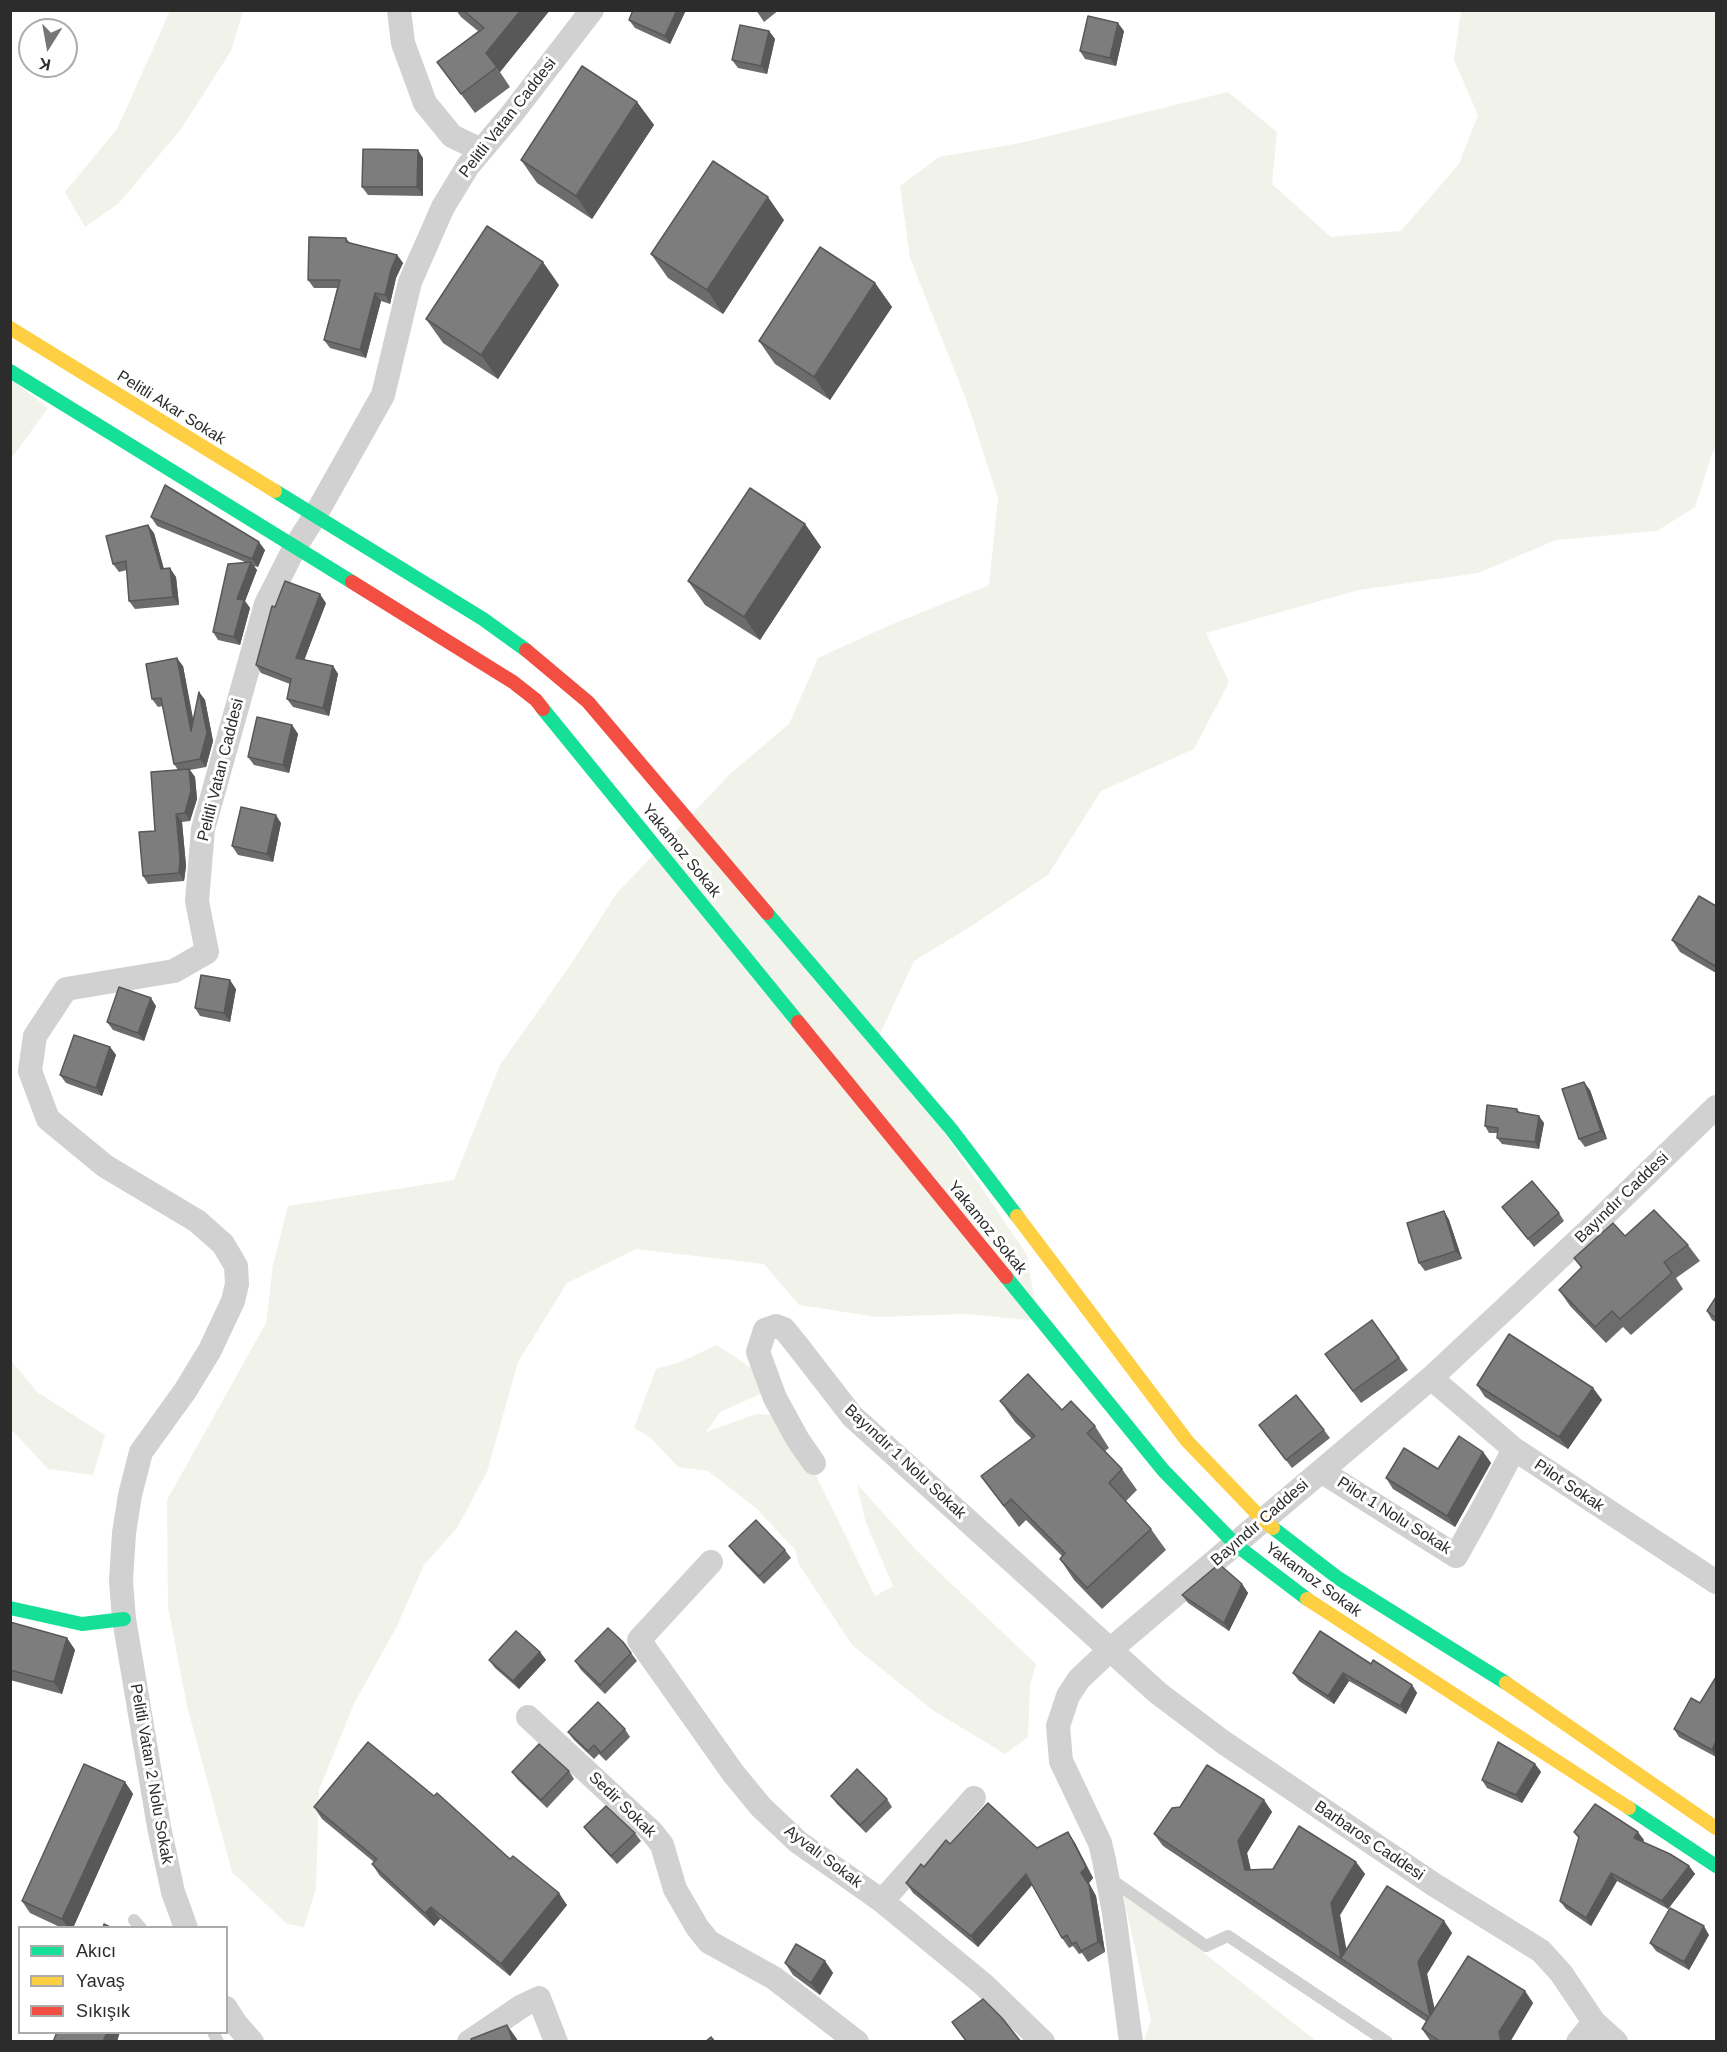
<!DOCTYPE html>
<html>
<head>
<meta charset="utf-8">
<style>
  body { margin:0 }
  #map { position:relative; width:1727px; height:2052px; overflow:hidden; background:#fff; font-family:Arial,sans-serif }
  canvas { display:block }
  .frame { position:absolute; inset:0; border:12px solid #2c2c2c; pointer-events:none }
  .legend { position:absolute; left:18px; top:1926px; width:210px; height:108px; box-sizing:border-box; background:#fff; border:2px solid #ababab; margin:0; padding:8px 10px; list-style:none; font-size:18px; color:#2c2c2c }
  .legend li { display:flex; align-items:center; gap:12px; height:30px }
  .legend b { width:30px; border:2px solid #ababab }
  .north { position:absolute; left:18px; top:18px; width:60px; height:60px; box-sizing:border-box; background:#fff; border:2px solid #ababab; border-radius:50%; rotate:191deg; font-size:16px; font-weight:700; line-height:24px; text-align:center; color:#2c2c2c }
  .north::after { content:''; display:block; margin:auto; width:21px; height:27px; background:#767676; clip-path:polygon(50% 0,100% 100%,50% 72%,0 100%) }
</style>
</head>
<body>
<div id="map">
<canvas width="1727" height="2052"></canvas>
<div class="frame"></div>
<ul class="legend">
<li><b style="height:8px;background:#16e098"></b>Akıcı</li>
<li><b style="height:8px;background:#ffcf43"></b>Yavaş</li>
<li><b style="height:8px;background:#f24e42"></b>Sıkışık</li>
</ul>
<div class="north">K</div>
</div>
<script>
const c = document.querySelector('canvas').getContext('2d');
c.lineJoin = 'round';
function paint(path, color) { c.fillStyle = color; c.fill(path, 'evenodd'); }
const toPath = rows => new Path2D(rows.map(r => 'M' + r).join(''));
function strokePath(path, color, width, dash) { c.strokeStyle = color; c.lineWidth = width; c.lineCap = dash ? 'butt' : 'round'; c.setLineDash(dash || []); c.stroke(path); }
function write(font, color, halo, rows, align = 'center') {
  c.font = font + ' Arial,sans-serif'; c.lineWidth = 6; c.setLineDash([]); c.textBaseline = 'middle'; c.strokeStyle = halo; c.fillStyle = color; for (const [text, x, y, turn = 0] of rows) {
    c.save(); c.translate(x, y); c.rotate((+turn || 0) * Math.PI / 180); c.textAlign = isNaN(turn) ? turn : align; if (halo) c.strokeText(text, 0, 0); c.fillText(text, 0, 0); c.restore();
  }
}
paint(toPath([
  [170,11,243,11,231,51,181,129,119,203,85,227,65,192,117,129],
  [1461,11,1716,11,1716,449,1712,454,1695,507,1657,531,1556,540,1478,573,1359,590,1206,633,1229,682,1194,749,1101,791,1048,875,970,927,914,961,879,1036,1027,1255,1038,1321,967,1314,877,1317,799,1305,764,1264,636,1249,567,1283,518,1362,487,1472,457,1528,424,1565,396,1628,354,1704,319,1790,316,1888,304,1927,287,1924,232,1872,187,1706,168,1607,167,1500,266,1323,273,1265,288,1206,454,1180,500,1065,571,964,617,893,731,773,789,724,818,658,888,626,989,585,998,498,967,402,910,258,900,186,939,157,1020,143,1228,92,1277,132,1272,184,1331,237,1401,231,1459,164,1478,115,1454,60],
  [11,379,48,408,11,459],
  [717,1345,753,1369,767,1391,720,1412,706,1432,756,1414,787,1416,875,1596,893,1586,865,1520,857,1484,920,1554,1036,1664,1030,1686,1028,1737,1005,1754,934,1711,852,1645,798,1563,796,1551,756,1508,708,1471,678,1467,650,1437,634,1428,656,1369,680,1362],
  [10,1359,37,1392,105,1435,93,1475,48,1469,11,1429],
  [1123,1894,1151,1911,1316,2041,1144,2041,1151,2020]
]), '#f1f3eb');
strokePath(toPath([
  [1109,1878,1206,1946,1228,1936,1387,2042],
  [134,1920,141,1928],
  [213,2032,218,2042]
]), '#d1d1d1', 12);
strokePath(toPath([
  [399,10,403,43,425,103,452,136,481,150],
  [1431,1378,1514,1449,1716,1582],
  [814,1463,798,1440,775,1398,758,1352,765,1330,776,1326,784,1329,797,1345,852,1416,1158,1693,1223,1742,1433,1884,1541,1951,1561,1973,1594,2022,1616,2042],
  [1321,1471,1456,1556,1483,1508,1514,1449],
  [711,1562,639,1640,733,1773,761,1807,798,1842,882,1901,983,1984,1043,2042],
  [528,1717,652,1832,662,1845,675,1889,697,1927,709,1942,774,1978,857,2042],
  [882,1901,974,1798],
  [186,1928,173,1892,159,1827,124,1619,121,1581,124,1533,130,1495,141,1452,185,1391,210,1350,233,1301,237,1284,236,1266,223,1244,197,1221,105,1166,48,1119,30,1071,35,1036,66,989,174,971,207,952,197,901,203,829,266,604,295,547,315,516,383,395,410,282,443,207,468,166,511,115,592,10],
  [226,2008,236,2024,252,2042],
  [469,2042,522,2006,539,1998,556,2042],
  [1131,2042,1114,1913,1104,1860,1100,1843,1061,1761,1058,1726,1068,1696,1079,1679,1110,1650,1431,1378,1587,1232,1716,1107],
  [1578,2042,1594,2022]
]), '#d1d1d1', 24);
strokePath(toPath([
  [10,371,352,582],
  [275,491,483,619,526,650],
  [543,709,798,1022],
  [767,913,951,1129,1017,1216],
  [1006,1277,1163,1470,1236,1545,1307,1599],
  [1273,1528,1338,1578,1506,1683],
  [10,1608,82,1624,124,1619],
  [1629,1808,1716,1866]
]), '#16e098', 14);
strokePath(toPath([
  [10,328,275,491],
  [1017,1216,1187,1441,1263,1520,1273,1528],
  [1307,1599,1629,1808],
  [1506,1683,1716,1828]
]), '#ffcf43', 14);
strokePath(toPath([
  [352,582,513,682,536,700,543,709],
  [526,650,588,702,767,913],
  [798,1022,1006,1277]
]), '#f24e42', 14);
paint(toPath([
  [456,10,550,10,500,72,510,87,475,113,437,62,478,31,461,17],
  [686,10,670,44,635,28,629,20],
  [756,10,779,10,764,22],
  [769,31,775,39,767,74,738,68,732,60],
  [1124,31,1116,66,1085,59,1080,51],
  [637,102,654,125,592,219,537,183,521,160],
  [423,158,423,196,368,195,362,187],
  [784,220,723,314,668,278,651,254],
  [346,238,350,243,397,255,403,263,396,278,390,304,381,301,366,358,330,348,324,340,337,288,314,288,308,280],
  [875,283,892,307,830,400,775,364,759,341],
  [559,285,498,379,443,343,426,319],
  [151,517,265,550,258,567,254,566,257,570,245,601,250,608,240,645,218,640,213,632,245,562,157,526],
  [805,524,821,547,760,640,705,605,688,581],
  [154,533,164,569,176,577,179,605,135,609,129,601,127,570,119,572,113,564],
  [326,603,304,660,333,666,338,674,329,716,293,707,287,699,290,684,261,673,256,665,275,607],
  [183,666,193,721,199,692,205,700,213,741,206,767,190,770,195,777,197,799,190,821,182,822,186,866,184,881,148,884,143,876,155,831,178,770,174,764,163,706,158,707,152,699],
  [292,725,298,734,289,773,254,765,248,757],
  [281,823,273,862,238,855,232,846],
  [1716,906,1716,973,1680,952,1672,940],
  [236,989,230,1022,200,1016,195,1008],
  [156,1006,144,1041,113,1030,107,1022],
  [110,1047,116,1055,102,1096,66,1083,60,1075],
  [1590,1090,1607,1139,1585,1147,1579,1139],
  [1517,1109,1520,1113,1544,1123,1539,1149,1502,1144,1497,1138,1498,1133,1489,1133,1485,1126],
  [1502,1207,1559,1213,1564,1221,1534,1247],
  [1444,1211,1449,1220,1462,1259,1425,1271,1419,1263],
  [1625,1236,1688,1245,1700,1261,1676,1278,1683,1289,1631,1335,1623,1327,1606,1343,1570,1306,1559,1290,1581,1268,1574,1258],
  [1716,1297,1716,1322,1712,1320,1707,1311],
  [1372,1320,1408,1370,1361,1403,1325,1354],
  [1477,1385,1593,1388,1602,1400,1568,1449,1485,1397],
  [1000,1401,1062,1410,1095,1426,1109,1448,1105,1451,1122,1469,1137,1490,1126,1501,1151,1529,1166,1550,1102,1609,1074,1580,1060,1559,1062,1556,1026,1520,1019,1527,981,1476,1032,1439,1015,1422],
  [1259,1425,1324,1430,1330,1438,1292,1468],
  [1483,1452,1491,1463,1455,1527,1393,1489,1386,1478,1438,1469],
  [729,1546,785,1550,791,1558,764,1584,735,1554],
  [1242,1584,1248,1593,1229,1631,1188,1603,1182,1595],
  [10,1622,67,1638,75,1650,62,1694,10,1680],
  [623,1642,637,1661,605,1694,581,1670,575,1661],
  [540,1652,546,1660,519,1689,495,1668,489,1660],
  [1371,1664,1412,1685,1417,1693,1406,1714,1349,1681,1334,1704,1299,1681,1293,1673],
  [1716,1677,1716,1757,1679,1737,1674,1729,1700,1703],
  [625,1729,630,1737,606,1761,599,1754,594,1759,574,1740,568,1732],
  [1535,1764,1541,1772,1522,1803,1487,1788,1482,1780],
  [569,1771,574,1779,547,1808,518,1780,512,1772],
  [125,1782,133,1794,73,1928,62,1928,30,1913,22,1901],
  [831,1796,887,1799,892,1807,866,1833,837,1804],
  [1264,1800,1272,1812,1247,1853,1251,1870,1273,1869,1356,1862,1365,1874,1340,1915,1346,1950,1444,1921,1452,1933,1427,1974,1434,2009,1525,1991,1533,2003,1510,2042,1431,2042,1422,2029,1427,2022,1163,1846,1154,1834],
  [314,1807,510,1859,567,1905,510,1976,440,1919,434,1926,380,1876,372,1864,374,1862,322,1819],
  [584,1827,635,1833,641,1841,617,1864,590,1835],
  [1068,1832,1075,1843,1093,1878,1089,1883,1096,1896,1105,1952,1088,1962,1082,1953,1079,1954,1073,1946,1069,1948,1062,1938,1032,1885,978,1947,913,1893,906,1883,924,1867,1037,1848],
  [1574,1832,1644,1840,1643,1842,1689,1866,1695,1874,1668,1909,1617,1881,1591,1926,1566,1909,1560,1901,1579,1839],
  [1709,1935,1689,1970,1656,1951,1650,1943],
  [825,1961,833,1973,820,1995,793,1975,785,1963]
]), '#6c6c6c');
paint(toPath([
  [521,10,550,10,500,72,486,53],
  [677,10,686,10,670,44,665,36],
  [1118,23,1124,31,1116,66,1110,58],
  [769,31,775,39,767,74,761,66],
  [637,102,654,125,592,219,576,196],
  [418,150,423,158,423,196,417,187],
  [768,197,784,220,723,314,707,290],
  [397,255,403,263,396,278,390,304,385,295,391,270],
  [543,262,559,285,498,379,481,355],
  [875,283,892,307,830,400,814,377],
  [375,293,381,301,366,358,360,350],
  [805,524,821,547,760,640,744,617],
  [148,525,154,533,166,577,161,569],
  [259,542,265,550,258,567,252,559],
  [251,562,257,570,245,601,250,608,240,645,234,637,237,599],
  [170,568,176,577,179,605,173,597],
  [320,594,326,603,302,666,296,658],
  [177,658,183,666,197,739,191,731],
  [333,666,338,674,329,716,323,708],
  [199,692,205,700,213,741,206,767,200,759],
  [292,725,298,734,289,773,283,765],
  [189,769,195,777,197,799,190,821,185,813],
  [176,814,182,822,186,866,184,881,179,873],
  [276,815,281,823,273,862,267,854],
  [230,980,236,989,230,1022,224,1013],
  [151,998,156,1006,144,1041,138,1033],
  [110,1047,116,1055,102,1096,96,1088],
  [1584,1082,1590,1090,1607,1139,1601,1131],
  [1539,1116,1544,1123,1539,1149,1535,1142],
  [1444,1211,1449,1220,1462,1259,1456,1251],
  [1593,1388,1602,1400,1568,1449,1559,1437],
  [1483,1452,1491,1463,1455,1527,1447,1516],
  [1242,1584,1248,1593,1229,1631,1224,1623],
  [67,1638,75,1650,62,1694,54,1682],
  [540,1652,546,1660,519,1689,513,1681],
  [1343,1673,1349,1681,1334,1704,1328,1696],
  [1412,1685,1417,1693,1406,1714,1400,1706],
  [1716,1741,1716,1756,1712,1750],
  [1535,1764,1541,1772,1522,1803,1516,1795],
  [125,1782,133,1794,73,1928,68,1928,62,1919],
  [1264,1800,1272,1812,1247,1853,1253,1882,1245,1870,1238,1841],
  [1068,1832,1075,1843,1093,1878,1089,1883,1096,1896,1105,1952,1098,1942,1081,1873],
  [1638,1832,1644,1840,1640,1846,1634,1838],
  [1356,1862,1365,1874,1340,1915,1349,1963,1341,1958,1331,1903],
  [1689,1866,1695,1874,1668,1909,1662,1901],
  [1611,1873,1617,1881,1591,1926,1586,1918],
  [1026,1874,1033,1884,978,1947,971,1936],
  [559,1893,567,1905,510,1976,501,1964],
  [431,1907,440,1919,434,1926,425,1913],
  [1444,1921,1452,1933,1427,1974,1439,2028,1430,2016,1418,1962],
  [1704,1926,1709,1935,1689,1970,1684,1962],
  [825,1961,833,1973,820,1995,811,1983],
  [1525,1991,1533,2003,1510,2042,1501,2042,1499,2032],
  [507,2025,517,2039,518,2042,513,2042],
  [107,2032,120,2032,117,2042,103,2042]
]), '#585858');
const building = toPath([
  [463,10,521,10,486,53,497,67,461,94,437,62,484,28,463,10],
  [633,10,677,10,665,36,629,20,633,10],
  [1088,16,1118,23,1110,58,1080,51,1088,16],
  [740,25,769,31,761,66,732,60,740,25],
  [582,66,637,102,576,196,521,160,582,66],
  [363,149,418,150,417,187,362,187,363,149],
  [713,161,768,197,707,290,651,254,713,161],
  [487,226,543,262,481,355,426,319,487,226],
  [309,237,346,238,346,242,397,255,391,270,385,295,375,293,360,350,324,340,340,280,308,280,309,237],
  [820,247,875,283,814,377,759,341,820,247],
  [165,485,259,542,252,559,151,517,165,485],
  [750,488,805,524,744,617,688,581,750,488],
  [148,525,161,569,170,568,173,597,129,601,126,561,113,564,106,536,148,525],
  [251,562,237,599,244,600,234,637,213,632,228,564,251,562],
  [285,581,320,594,296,658,333,666,323,708,287,699,291,679,256,665,272,606,275,607,285,581],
  [177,658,191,731,199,692,207,733,200,759,174,764,161,698,152,699,146,664,177,658],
  [257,717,292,725,283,765,248,757,257,717],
  [189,769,191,791,185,813,176,814,180,858,179,873,143,876,139,832,155,831,151,772,189,769],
  [241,807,276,815,267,854,232,846,241,807],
  [1699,896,1716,906,1716,963,1715,966,1672,940,1699,896],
  [201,975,230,980,224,1013,195,1008,201,975],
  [119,987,151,998,138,1033,107,1022,119,987],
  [74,1035,110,1047,96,1088,60,1075,74,1035],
  [1584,1082,1601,1131,1579,1139,1562,1089,1584,1082],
  [1487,1105,1517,1109,1517,1112,1539,1116,1535,1142,1497,1138,1498,1128,1485,1126,1487,1105],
  [1532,1181,1559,1213,1528,1239,1502,1207,1532,1181],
  [1654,1210,1688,1245,1664,1262,1672,1273,1620,1319,1612,1311,1595,1327,1559,1290,1582,1267,1574,1258,1613,1223,1625,1236,1654,1210],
  [1444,1211,1456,1251,1419,1263,1407,1223,1444,1211],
  [1716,1297,1716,1318,1707,1311,1716,1297],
  [1372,1320,1399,1358,1353,1391,1325,1354,1372,1320],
  [1509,1334,1593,1388,1559,1437,1477,1385,1509,1334],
  [1028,1374,1062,1410,1071,1401,1095,1426,1087,1433,1122,1469,1109,1483,1151,1529,1087,1588,1060,1559,1065,1553,1011,1499,1004,1506,981,1476,1035,1436,1000,1401,1028,1374],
  [1296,1395,1324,1430,1286,1460,1259,1425,1296,1395],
  [1459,1436,1483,1452,1447,1516,1386,1478,1404,1448,1438,1469,1459,1436],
  [756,1520,785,1550,759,1576,729,1546,756,1520],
  [1219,1564,1242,1584,1224,1623,1182,1595,1219,1564],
  [10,1622,67,1638,54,1682,10,1670,10,1622],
  [608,1628,623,1642,631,1653,600,1685,575,1661,608,1628],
  [516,1631,540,1652,513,1681,489,1660,516,1631],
  [1320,1631,1371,1664,1373,1660,1412,1685,1400,1706,1343,1673,1328,1696,1293,1673,1320,1631],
  [1716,1677,1716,1741,1712,1750,1674,1729,1691,1698,1700,1703,1716,1677],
  [598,1702,625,1729,601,1753,594,1745,588,1751,568,1732,598,1702],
  [368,1742,434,1796,437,1793,510,1859,513,1856,559,1893,501,1964,431,1907,425,1913,372,1864,377,1859,314,1807,368,1742],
  [1498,1742,1535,1764,1516,1795,1482,1780,1498,1742],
  [539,1744,569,1771,541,1800,512,1772,539,1744],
  [84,1764,125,1782,62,1919,22,1901,84,1764],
  [1207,1765,1264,1800,1238,1841,1245,1870,1273,1869,1299,1826,1356,1862,1331,1903,1341,1958,1387,1886,1444,1921,1418,1962,1430,2016,1468,1956,1525,1991,1499,2032,1501,2042,1441,2042,1422,2029,1429,2017,1154,1834,1172,1808,1180,1807,1207,1765],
  [857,1769,887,1799,860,1825,831,1796,857,1769],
  [988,1803,1037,1848,1068,1832,1086,1867,1081,1873,1089,1885,1098,1942,1081,1951,1076,1942,1072,1944,1067,1935,1062,1938,1026,1874,971,1936,906,1883,921,1864,924,1867,946,1840,950,1844,988,1803],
  [1595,1804,1638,1832,1634,1838,1670,1854,1689,1866,1662,1901,1611,1873,1586,1918,1560,1901,1579,1837,1574,1832,1595,1804],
  [606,1806,635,1833,611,1856,584,1827,606,1806],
  [1670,1908,1704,1926,1684,1962,1650,1943,1670,1908],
  [104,1924,112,1928,103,1928,104,1924],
  [796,1944,825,1961,811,1983,785,1963,796,1944],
  [983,1999,1002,2018,1021,2042,967,2042,952,2022,983,1999],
  [507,2025,513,2042,472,2042,471,2039,507,2025],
  [57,2032,107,2032,103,2042,53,2042,57,2032],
  [711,2037,715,2042,705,2042,711,2037]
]);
paint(building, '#7d7d7d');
strokePath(building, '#585858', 1.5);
write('16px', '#2c2c2c', '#fff', [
  ["Pelitli Vatan Caddesi",508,118,-52],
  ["Pelitli Akar Sokak",171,408,32],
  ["Pelitli Vatan Caddesi",221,770,-76],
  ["Yakamoz Sokak",681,851,51],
  ["Bayındır Caddesi",1622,1198,-44],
  ["Yakamoz Sokak",987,1228,51],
  ["Bayındır 1 Nolu Sokak",905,1462,43],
  ["Pilot Sokak",1569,1486,34],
  ["Pilot 1 Nolu Sokak",1394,1516,32],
  ["Bayındır Caddesi",1260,1523,-41],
  ["Yakamoz Sokak",1313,1580,36],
  ["Pelitli Vatan 2 Nolu Sokak",151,1774,80],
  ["Sedir Sokak",622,1805,44],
  ["Barbaros Caddesi",1369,1841,34],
  ["Ayvalı Sokak",823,1857,37]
]);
</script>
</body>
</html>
